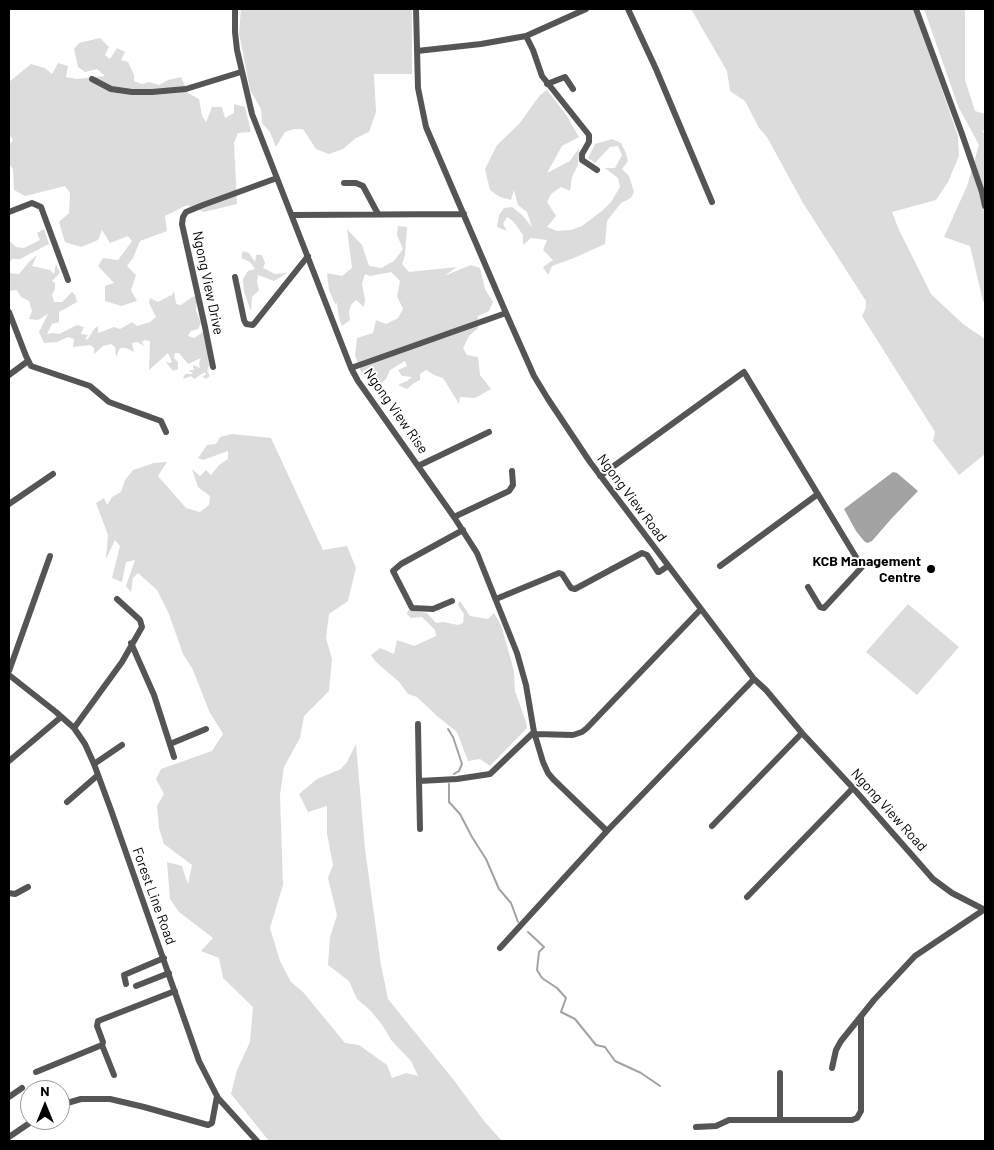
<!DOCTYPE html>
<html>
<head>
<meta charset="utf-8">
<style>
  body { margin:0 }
  #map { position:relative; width:994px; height:1150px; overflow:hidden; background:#fff; font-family:Barlow,sans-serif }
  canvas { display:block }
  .frame { position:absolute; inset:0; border:10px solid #000; pointer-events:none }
  .north { position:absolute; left:20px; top:1080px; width:50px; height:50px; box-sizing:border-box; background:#fff; border:1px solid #999; border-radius:50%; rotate:0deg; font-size:14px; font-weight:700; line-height:20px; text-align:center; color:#000 }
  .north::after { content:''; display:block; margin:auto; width:18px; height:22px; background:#000; clip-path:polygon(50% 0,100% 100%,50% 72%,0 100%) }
</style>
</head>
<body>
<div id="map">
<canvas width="994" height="1150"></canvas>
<div class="frame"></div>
<div class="north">N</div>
</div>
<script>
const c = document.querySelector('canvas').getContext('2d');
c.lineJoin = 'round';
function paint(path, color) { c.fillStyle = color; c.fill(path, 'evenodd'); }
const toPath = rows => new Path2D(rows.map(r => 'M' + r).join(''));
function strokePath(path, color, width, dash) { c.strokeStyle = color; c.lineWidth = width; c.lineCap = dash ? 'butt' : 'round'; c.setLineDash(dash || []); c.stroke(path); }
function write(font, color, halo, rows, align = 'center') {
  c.font = font + ' Barlow,sans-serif'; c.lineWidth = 4; c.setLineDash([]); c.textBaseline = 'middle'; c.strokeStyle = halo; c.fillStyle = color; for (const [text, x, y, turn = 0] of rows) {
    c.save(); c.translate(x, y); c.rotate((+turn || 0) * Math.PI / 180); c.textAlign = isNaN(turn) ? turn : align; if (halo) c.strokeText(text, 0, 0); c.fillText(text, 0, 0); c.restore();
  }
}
paint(toPath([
  [241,9,412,9,412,74,374,74,376,112,369,132,356,138,343,149,329,154,316,149,303,129,294,129,285,132,276,147,270,132,262,123,261,109,250,90,239,33],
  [691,9,914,9,958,136,959,156,948,182,936,200,892,212,899,230,931,294,963,324,985,339,985,454,959,475,933,441,935,432,862,316,866,308,866,301,803,203,767,137,759,128,745,101,730,91,727,71],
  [924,9,965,9,965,80,975,111,985,114,985,130,982,131,985,134,985,303,983,301,970,246,944,237,967,186,979,145,958,106],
  [100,38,109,47,105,55,110,59,117,48,125,52,121,60,128,62,134,75,134,81,142,84,149,82,159,85,168,80,181,77,188,93,199,99,202,116,206,122,212,107,222,107,225,118,234,113,234,104,245,107,251,132,238,133,234,143,237,204,204,212,187,205,165,216,167,231,140,241,133,258,127,266,136,275,131,290,137,301,121,306,105,301,105,286,114,283,98,266,103,258,118,260,132,241,128,236,110,243,102,230,98,240,81,247,65,242,59,222,69,213,70,193,65,186,25,196,14,190,13,169,9,164,9,145,13,140,9,134,9,82,31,64,45,68,52,74,58,63,68,66,66,77,77,79,105,76,97,69,85,72,78,67,74,49,79,43],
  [547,90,567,116,579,137,562,146,547,173,570,161,579,148,578,165,572,177,570,191,561,187,551,194,547,202,556,216,547,227,557,231,571,230,582,226,603,210,611,202,620,187,618,178,605,168,615,168,622,155,618,146,610,147,595,163,588,158,595,144,612,139,621,143,626,153,628,161,622,169,629,176,634,192,631,198,621,203,607,221,605,244,574,258,552,266,548,275,543,267,553,260,543,250,547,240,531,238,523,245,523,235,513,221,507,217,503,224,507,231,497,227,499,215,504,208,512,207,522,215,532,227,527,212,518,205,514,190,511,200,500,197,490,190,485,169,497,145,519,124,540,95],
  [398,226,407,227,405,255,402,264,409,272,457,267,444,276,471,265,480,268,485,289,493,302,489,311,478,316,478,328,469,336,463,348,467,355,478,357,480,375,491,389,475,398,460,397,459,404,443,378,434,375,426,370,420,374,420,380,414,383,407,389,398,385,407,381,412,377,402,376,398,370,407,366,405,361,390,370,386,379,377,387,362,375,355,355,357,338,373,333,376,320,386,324,398,318,403,309,397,296,400,281,391,272,370,276,365,274,362,284,365,299,364,307,356,300,351,305,349,312,350,320,342,326,339,318,337,303,335,304,329,290,327,273,342,276,352,268,347,229,362,245,369,266,381,268,394,261,403,249,397,235],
  [44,229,49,244,20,259,12,259,9,263,9,244,11,242,16,247,24,248,40,240,37,233],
  [243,251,249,253,255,262,256,255,262,255,265,263,263,268,275,274,287,273,274,281,258,275,257,282,259,290,252,297,251,311,244,292,243,279,248,271,255,269,250,262,241,258],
  [37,255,32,266,50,270,54,274,56,264,60,273,52,281,55,283,55,289,52,295,54,302,62,302,72,292,75,295,77,302,59,312,59,322,52,324,47,334,53,333,59,334,77,325,84,327,81,334,88,335,85,340,88,339,94,329,98,326,98,333,114,327,120,329,132,322,137,326,150,322,156,317,149,303,150,298,158,302,171,295,171,297,174,291,176,304,181,305,192,297,197,296,196,310,201,323,198,329,191,331,188,336,194,338,203,332,208,353,209,366,207,371,210,376,206,379,202,376,206,375,205,372,194,379,191,376,183,379,185,374,193,374,189,370,194,370,193,365,200,368,199,363,201,358,188,364,179,353,175,353,174,358,178,362,178,369,173,371,165,361,169,363,172,362,168,353,149,370,150,341,145,340,142,342,144,346,137,342,132,343,134,352,126,348,120,348,116,357,115,347,111,344,103,346,94,354,94,348,90,345,73,347,74,339,68,337,57,342,44,343,39,332,48,314,38,320,29,319,32,311,29,301,21,297,17,290,9,291,9,273,19,274,29,262],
  [232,434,271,438,323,550,347,546,356,568,348,601,329,614,326,638,332,659,329,691,304,716,300,738,284,767,280,795,283,885,270,928,280,961,291,982,303,992,345,1043,359,1045,387,1065,392,1078,406,1073,418,1076,411,1061,391,1040,383,1026,371,1011,357,999,349,981,328,965,330,937,337,915,328,878,333,865,327,834,327,806,308,812,299,794,317,779,341,769,347,762,356,744,365,849,381,965,388,999,453,1079,484,1121,502,1141,269,1141,231,1094,237,1070,250,1042,253,1007,223,978,219,958,201,951,213,938,179,912,170,899,167,862,182,866,188,884,192,865,164,844,159,828,157,806,164,794,156,779,161,769,212,751,223,734,209,711,193,670,183,654,169,614,157,590,138,573,133,578,131,592,126,586,135,560,126,562,122,582,112,578,120,546,115,540,106,559,108,535,96,503,104,498,107,505,112,497,121,492,125,480,133,470,154,463,167,462,158,476,186,508,200,512,209,505,210,496,198,487,192,469,200,476,206,470,211,475,219,465,228,459,228,451,203,460,198,458,207,445,216,444,220,437],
  [460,601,470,616,488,619,494,613,501,625,514,671,515,691,526,722,527,728,490,766,480,759,468,761,457,732,437,716,417,697,408,694,399,682,376,662,371,655,380,648,394,654,397,640,414,646,436,636,435,630,422,617,411,618,407,614,408,610,427,613,436,623,443,622,458,625,463,623,464,614,458,605],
  [908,604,959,647,917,695,866,652]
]), '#dcdcdc');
paint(toPath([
  [893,472,897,473,918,491,892,518,872,541,867,543,864,541,856,531,844,509]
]), '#a3a3a3');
strokePath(toPath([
  [448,729,453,737,462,764,459,771,454,774],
  [449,784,449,802,460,814,472,837,486,859,499,889,511,903,518,922],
  [528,932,544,947,539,952,537,970,542,978,557,988,566,998,561,1012,575,1019,596,1045,605,1047,615,1061,641,1073,660,1086]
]), '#a3a3a3', 2);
strokePath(toPath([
  [235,9,235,32,237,50,252,114,351,368,358,381,454,517,477,553,517,653,526,685,534,732,543,762,548,773,553,779,607,831,754,679],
  [416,9,418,88,426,127,506,313,534,376,548,399,590,462,754,679,766,690,802,733,853,788,933,879,952,893,985,910],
  [628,9,656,69,712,202],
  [916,9,962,134,982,192,985,206],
  [526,36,586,9],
  [417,51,481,44,526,36,533,50,542,76,589,135,589,142,582,154,582,160,597,170],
  [92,79,111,89,132,92,152,92,186,89,241,72],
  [547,84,565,77,573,89],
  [344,183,356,183,363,186,378,214],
  [9,212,32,203,41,207,68,280],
  [292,215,464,214],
  [235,277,244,320,246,324,253,325,308,256],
  [9,312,26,356,31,366,90,386,109,402,161,421,166,432],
  [213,367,205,327,182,224,183,217,186,212,203,205,277,178],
  [351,368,506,313],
  [9,375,28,361],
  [418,466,489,432],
  [600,476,744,372,862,567,824,608,820,607,808,587],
  [9,504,53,474],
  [454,517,509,491,513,485,512,471],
  [720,566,818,494],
  [496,599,559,573,562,574,571,588,575,589,642,553,647,555,658,572,659,572,668,566],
  [452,601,433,609,412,608,393,571,401,564,463,530],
  [131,643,154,695,174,757],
  [9,671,50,556],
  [9,675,56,712,74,728,85,744,94,764,111,810,199,1061,218,1098,257,1141],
  [418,724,419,781,457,779,490,774,534,732],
  [74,728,122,662,142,627,140,620,117,599],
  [536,734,573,735,582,732,587,728,701,609],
  [170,744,206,729],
  [9,761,61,717],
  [94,764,122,745],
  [419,781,420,829],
  [67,802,98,775],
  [712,826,802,733],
  [9,893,15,894,28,887],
  [747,897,853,788],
  [500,948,607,831],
  [126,984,124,975,164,958],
  [136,986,169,973],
  [102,1045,114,1075],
  [832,1068,836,1050,841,1041,874,1000,915,956,982,911],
  [36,1072,102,1045,103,1042,97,1026,98,1021,175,991],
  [780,1073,780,1120],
  [9,1097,22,1088],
  [60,1105,81,1099,110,1099,144,1107,208,1125,212,1123,217,1096],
  [696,1127,716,1126,729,1120,852,1120,857,1118,861,1111,861,1016],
  [9,1137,34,1120]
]), '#555', 6);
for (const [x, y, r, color] of [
  [931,569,5,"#000"]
]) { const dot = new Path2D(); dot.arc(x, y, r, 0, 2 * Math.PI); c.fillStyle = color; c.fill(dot); strokePath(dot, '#fff', 2); }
write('14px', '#000', '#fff', [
  ["Ngong View Drive",208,283,78],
  ["Ngong View Rise",396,411,55],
  ["Ngong View Road",632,498,53],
  ["Ngong View Road",889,810,48],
  ["Forest Line Road",154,896,70]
]);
write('bold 14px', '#000', '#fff', [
  ["KCB Management",921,561],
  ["Centre",921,577]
], 'right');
</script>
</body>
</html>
